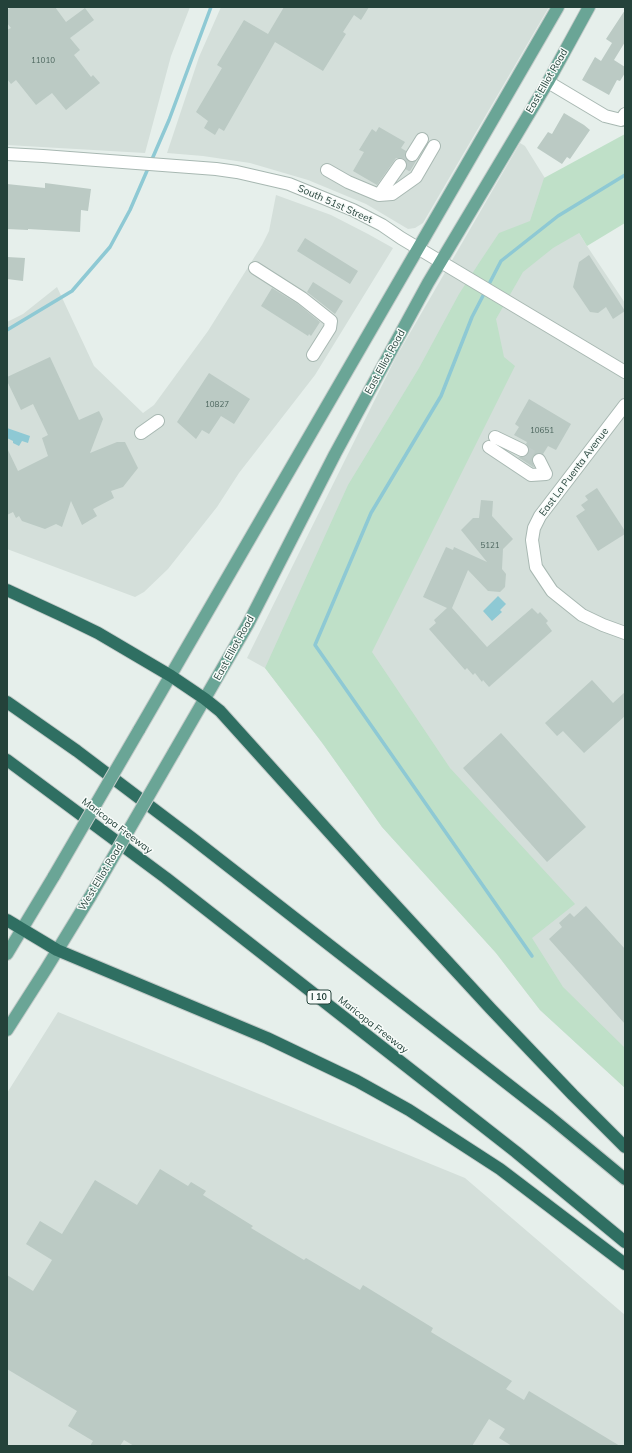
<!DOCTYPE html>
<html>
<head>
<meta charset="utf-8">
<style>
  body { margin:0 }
  #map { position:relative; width:632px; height:1453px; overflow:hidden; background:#e6efeb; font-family:Mulish,sans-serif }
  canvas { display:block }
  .frame { position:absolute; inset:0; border:8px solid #24423a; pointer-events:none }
</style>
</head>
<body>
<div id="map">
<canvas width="632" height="1453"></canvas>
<div class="frame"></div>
</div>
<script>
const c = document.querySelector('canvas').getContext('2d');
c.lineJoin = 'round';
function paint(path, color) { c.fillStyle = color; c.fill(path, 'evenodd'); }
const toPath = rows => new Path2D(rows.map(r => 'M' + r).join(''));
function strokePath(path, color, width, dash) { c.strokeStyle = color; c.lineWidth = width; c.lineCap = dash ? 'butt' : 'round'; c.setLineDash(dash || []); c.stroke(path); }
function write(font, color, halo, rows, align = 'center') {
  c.font = font + ' Mulish,sans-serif'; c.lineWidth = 3; c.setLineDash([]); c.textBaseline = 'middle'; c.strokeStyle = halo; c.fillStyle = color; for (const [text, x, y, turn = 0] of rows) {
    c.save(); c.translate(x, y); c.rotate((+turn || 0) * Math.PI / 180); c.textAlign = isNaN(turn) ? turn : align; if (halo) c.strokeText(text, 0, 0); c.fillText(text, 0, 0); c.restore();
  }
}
paint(toPath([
  [7,7,190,7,171,56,145,153,7,145],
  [221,7,549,7,423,223,415,228,408,229,366,204,308,180,250,163,203,156,167,153,199,57],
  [520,143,525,146,587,246,625,303,625,1088,540,1010,496,953,382,827,323,744,265,668,247,658,396,357],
  [276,195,331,215,368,234,393,248,315,375,239,473,217,507,168,569,144,592,135,597,7,549,7,322,23,314,57,287,94,366,143,413,154,405,208,331,262,245,269,231],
  [58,1012,465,1178,625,1315,625,1446,7,1446,7,1093]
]), '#d4dfda');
paint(toPath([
  [625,134,625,223,587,246,579,233,553,248,523,272,496,319,504,357,515,366,372,652,450,768,575,904,532,938,563,987,625,1048,625,1088,540,1010,496,953,382,827,323,744,265,668,348,485,419,368,459,294,479,263,499,233,530,221,544,178]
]), '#bfe0c8');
paint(toPath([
  [7,428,30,436,28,443,22,441,19,446,13,443,13,441,7,438],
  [498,596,506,604,500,610,502,612,492,621,483,611]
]), '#8ec9d4');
strokePath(toPath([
  [7,330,72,291,110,247,130,210,169,120,211,7],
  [532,956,315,645,371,513,441,396,472,317,501,261,558,216,625,175]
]), '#8ec9d4', 3.5);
paint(toPath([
  [11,7,55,7,66,22,85,8,94,20,70,38,80,50,74,55,91,77,93,75,100,83,66,110,52,93,36,105,16,80,11,84,7,79,7,30,11,28,7,23,7,10],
  [284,7,369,7,361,20,354,15,343,32,346,34,323,71,275,42,224,131,219,128,215,135,204,128,208,121,196,112,222,68,217,65,244,20,268,34],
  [625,10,625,42,614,60,625,67,625,73,620,81,617,80,609,95,582,80,595,57,601,61,612,43,606,39],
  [564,113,584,125,590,130,570,159,567,157,562,164,537,148,548,132,552,134],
  [379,127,405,142,401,148,406,151,405,155,406,159,411,162,416,161,410,171,406,169,407,165,405,159,401,158,396,158,377,185,353,171,364,152,359,150,372,129,376,132],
  [45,183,91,189,88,211,81,210,80,232,28,229,28,230,7,229,7,184,45,188],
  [305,238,358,271,350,284,297,251],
  [589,255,625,311,613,319,606,307,598,313,590,312,573,287,579,262],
  [7,257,25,258,23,281,7,279],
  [313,282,343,301,335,314,307,292],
  [272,288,298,304,320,322,311,336,309,334,308,336,261,306],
  [50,357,79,420,99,411,103,419,90,453,117,442,125,442,138,468,123,487,111,491,114,498,93,509,97,516,82,525,71,501,62,527,56,524,45,529,22,521,19,516,16,518,13,512,7,515,7,448,18,471,48,456,42,438,48,435,33,404,21,410,7,381,7,377],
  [209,373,250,399,234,424,221,416,209,434,202,430,196,439,177,422],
  [529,399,571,424,556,450,548,446,543,454,539,453,533,456,532,460,534,467,533,467,518,457,527,456,529,449,526,444,527,442,514,435,519,427,515,424],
  [597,488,625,531,625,534,598,551,576,516,585,510,581,505,588,500,585,496],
  [481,500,493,501,492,516,513,539,503,549,502,569,506,574,505,587,500,592,488,591,468,570,452,608,487,647,532,608,538,614,540,612,548,621,546,623,552,631,489,687,483,680,482,682,475,673,473,675,467,668,465,670,429,629,436,623,434,620,447,608,423,597,446,547,453,550,454,547,487,562,461,530,473,518,479,518],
  [592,680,613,703,625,692,625,716,584,753,563,731,557,736,545,723],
  [501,733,586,827,547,862,463,768],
  [586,906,625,949,625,1024,549,939,562,927,559,923,570,913,574,917],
  [160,1169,188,1186,191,1182,206,1191,203,1195,253,1226,251,1228,304,1260,306,1258,360,1290,363,1285,433,1328,431,1332,512,1381,506,1389,524,1400,529,1391,620,1446,512,1446,499,1438,505,1429,489,1419,472,1446,134,1446,124,1440,120,1446,90,1446,93,1441,68,1426,77,1411,7,1369,7,1275,33,1291,52,1260,26,1244,40,1221,62,1234,95,1180,137,1205]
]), '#bbcac4');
strokePath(toPath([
  [404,168,412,155],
  [522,450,539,460]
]), '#bfccc8', 12, [12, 6]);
const minor = toPath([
  [548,82,605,116,621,120,625,114],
  [7,154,43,156,216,169,237,172,289,184,353,210,382,225,401,238,625,372],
  [412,155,422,139],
  [327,170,348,182,379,195,392,194,416,177,434,146],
  [379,195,400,165],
  [255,268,302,298,331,321,330,328,313,355],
  [625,405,540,516,534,528,532,540,536,567,552,591,582,615,603,625,625,633],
  [141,433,158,421],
  [495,437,522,450],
  [489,447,531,475,546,474,539,460]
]);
const major = toPath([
  [139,730,558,7],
  [174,752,248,624,335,454,428,283,548,82,589,7],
  [7,954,54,876],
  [7,1030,46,969,90,897]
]);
const highway = toPath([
  [7,590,63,616,98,633,171,676,205,699,220,711,375,883,491,1009,573,1095,625,1147],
  [7,702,77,751,192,838,550,1117,625,1179],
  [7,760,166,878,516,1152,625,1242],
  [7,920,57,950,267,1038,357,1081,409,1110,500,1169,625,1264]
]);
strokePath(minor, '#a8b8b2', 14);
strokePath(major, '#c2cac8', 14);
strokePath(highway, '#c2cac8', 14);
strokePath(minor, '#fff', 12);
strokePath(major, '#6aa596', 12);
strokePath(highway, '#2f6f62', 12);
const majorBridge = toPath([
  [54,876,139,730],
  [90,897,174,752]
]);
strokePath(majorBridge, '#c2cac8', 14, []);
strokePath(majorBridge, '#6aa596', 12);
write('8px', '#4a645c', null, [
  ["11010",43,61],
  ["10827",217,405],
  ["10651",542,431],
  ["5121",490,546]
]);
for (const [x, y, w] of [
  [319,997,24]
]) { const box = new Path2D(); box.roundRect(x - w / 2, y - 7, w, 14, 3); c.fillStyle = '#f7fbf9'; c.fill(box); strokePath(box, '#24423a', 1); }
write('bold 9px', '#24423a', null, [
  ["I 10",319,997]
]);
write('10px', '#24423a', '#f7fbf9', [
  ["East Elliot Road",547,81,-60],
  ["South 51st Street",335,204,24],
  ["East Elliot Road",385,362,-61],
  ["East La Puenta Avenue",574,472,-53],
  ["East Elliot Road",234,648,-61],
  ["Maricopa Freeway",117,826,37],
  ["West Elliot Road",101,877,-59],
  ["Maricopa Freeway",373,1025,38]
]);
</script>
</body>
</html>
